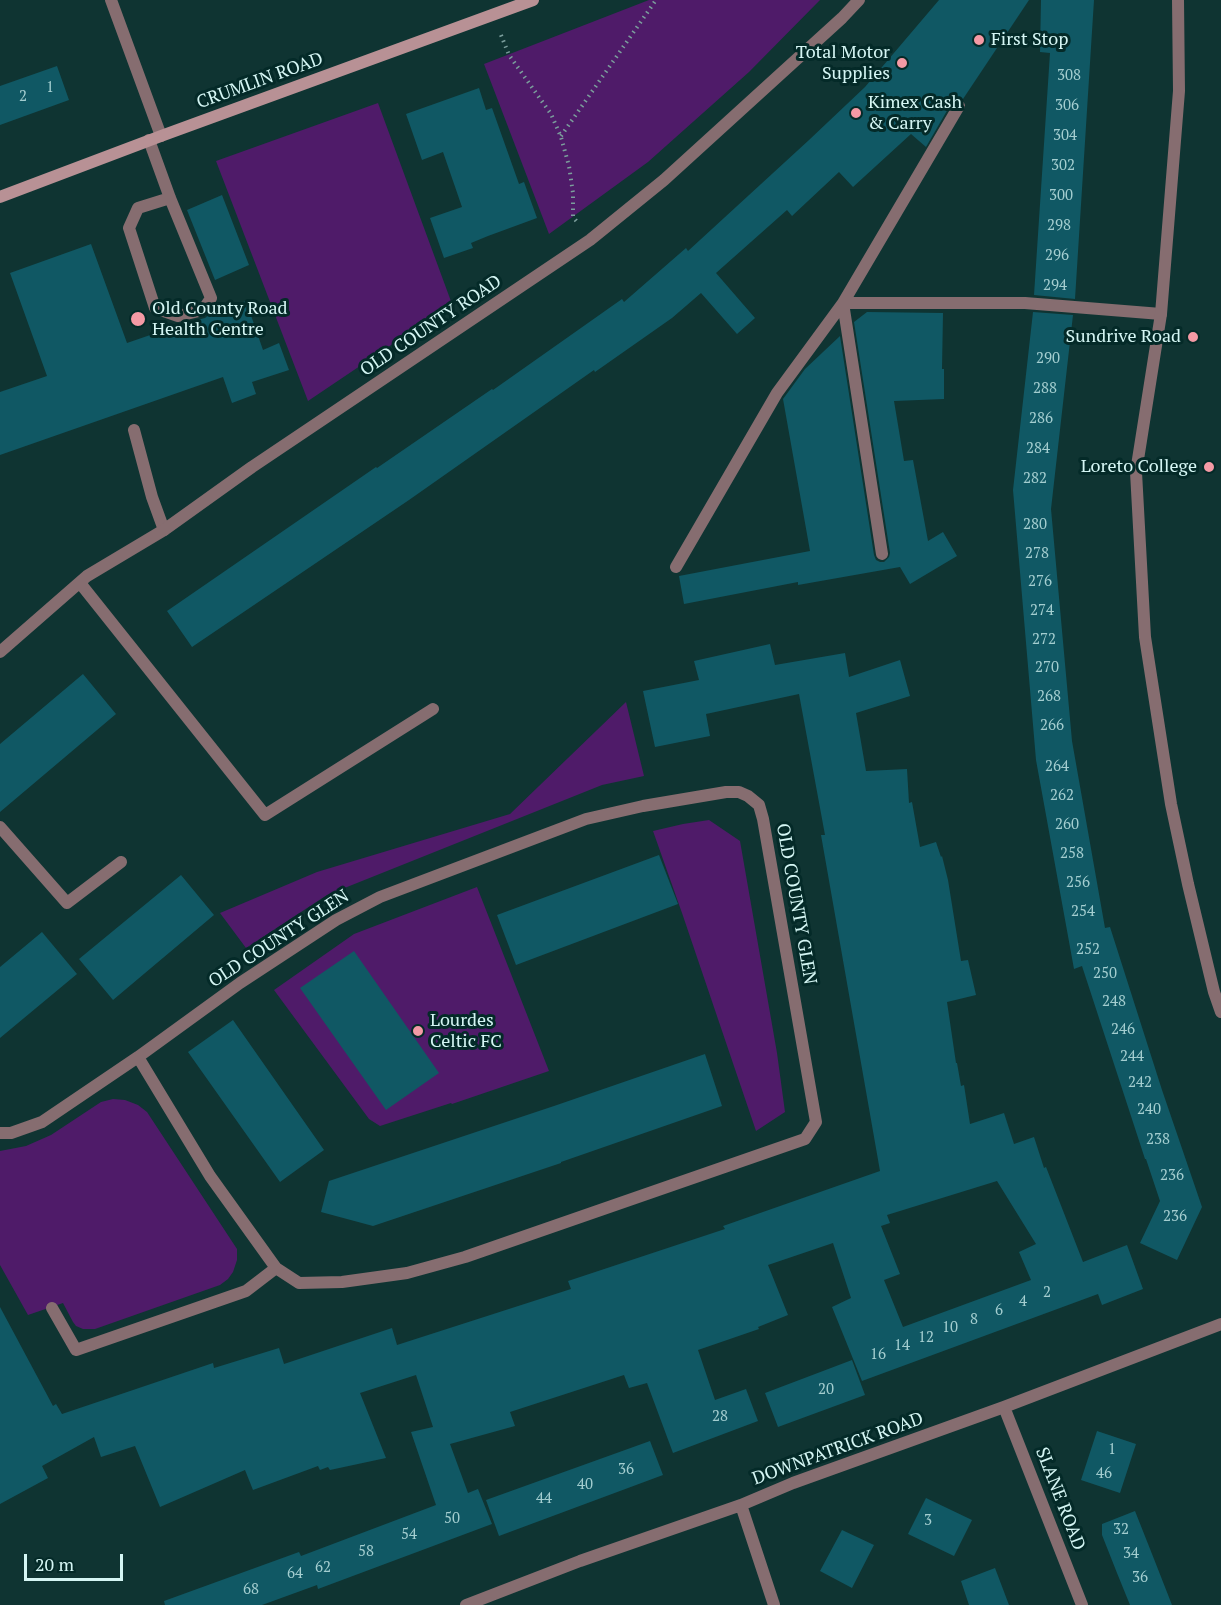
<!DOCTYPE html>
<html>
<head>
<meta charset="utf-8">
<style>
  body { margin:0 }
  #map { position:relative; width:1221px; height:1605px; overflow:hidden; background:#0f3432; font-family:"PT Serif",serif }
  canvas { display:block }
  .scale { position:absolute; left:24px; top:1554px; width:99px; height:27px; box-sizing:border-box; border:3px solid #d5f6f4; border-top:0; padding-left:8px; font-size:18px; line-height:21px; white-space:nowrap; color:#d5f6f4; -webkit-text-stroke:4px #042a28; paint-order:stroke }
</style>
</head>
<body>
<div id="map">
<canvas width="1221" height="1605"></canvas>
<div class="scale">20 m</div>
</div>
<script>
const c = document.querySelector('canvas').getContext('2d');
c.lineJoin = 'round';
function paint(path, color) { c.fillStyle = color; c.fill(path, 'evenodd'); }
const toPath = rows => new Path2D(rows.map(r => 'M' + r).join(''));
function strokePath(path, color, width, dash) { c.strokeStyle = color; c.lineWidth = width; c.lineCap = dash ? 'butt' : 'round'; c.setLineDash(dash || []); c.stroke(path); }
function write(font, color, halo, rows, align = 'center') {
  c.font = font + ' "PT Serif",serif'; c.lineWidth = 6; c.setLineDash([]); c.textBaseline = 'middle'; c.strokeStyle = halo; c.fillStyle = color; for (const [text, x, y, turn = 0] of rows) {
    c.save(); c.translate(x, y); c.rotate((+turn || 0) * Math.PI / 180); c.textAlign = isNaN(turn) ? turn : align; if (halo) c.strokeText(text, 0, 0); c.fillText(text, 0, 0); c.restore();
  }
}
paint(toPath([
  [649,0,820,0,749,72,648,162,549,234,484,64],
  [378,103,452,304,308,401,216,161],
  [626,702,644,776,602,785,327,895,246,948,220,913,317,872,510,814],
  [709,820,740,841,777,1053,785,1112,756,1131,682,913,653,831,683,824],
  [477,887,549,1071,452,1104,451,1103,380,1126,369,1119,274,990,354,934],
  [113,1099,125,1100,138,1105,147,1112,237,1249,237,1260,233,1272,228,1279,220,1285,95,1329,83,1329,76,1326,73,1322,63,1303,28,1315,0,1265,0,1151,26,1146,51,1135,101,1102]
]), '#4f1b69');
paint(toPath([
  [939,0,1029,0,963,99,955,99,952,102,926,147,911,134,853,187,839,172,792,216,787,210,716,273,755,318,737,334,701,293,672,318,595,372,594,370,409,500,192,647,167,611,376,467,377,468,492,389,493,390,622,299,624,302,686,248,688,251,809,140,865,87],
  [1041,0,1094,0,1075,299,1034,295,1050,53,1040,52],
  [57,66,69,100,0,125,0,86],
  [479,88,486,110,492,108,519,184,524,182,537,218,488,236,471,243,473,248,444,258,430,218,462,207,443,152,422,160,406,114],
  [222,195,249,265,215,280,187,210],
  [91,244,127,343,185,323,205,318,210,314,246,301,263,350,279,343,289,370,252,382,256,394,232,403,223,377,0,455,0,392,47,376,10,273],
  [867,312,943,313,942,369,944,369,944,399,894,401,904,461,913,460,928,541,943,532,957,556,910,584,900,567,798,585,798,582,684,604,679,576,810,551,783,399,805,369,840,336,874,555,876,560,880,562,884,562,889,557,890,553,854,322],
  [1033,312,1073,315,1051,509,1072,741,1105,928,1110,927,1162,1090,1202,1207,1177,1260,1140,1243,1160,1201,1146,1159,1145,1159,1082,966,1074,969,1036,760,1013,490],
  [770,644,775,665,845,653,849,677,900,660,910,696,856,713,866,771,907,769,909,803,912,802,920,847,936,842,941,857,942,856,948,880,961,961,968,960,976,995,947,1002,956,1063,957,1063,961,1086,964,1085,970,1124,1004,1113,1014,1144,1034,1137,1044,1168,1046,1167,1083,1262,1127,1245,1143,1289,1102,1305,1098,1294,862,1381,832,1307,851,1298,833,1243,768,1265,788,1315,758,1327,759,1329,698,1350,715,1400,746,1389,758,1421,673,1453,647,1383,629,1388,624,1375,510,1412,515,1426,450,1444,468,1493,478,1489,492,1524,318,1589,317,1585,262,1605,165,1605,164,1601,299,1552,301,1556,436,1505,411,1432,433,1427,416,1375,360,1393,386,1458,330,1470,328,1467,320,1470,318,1466,253,1490,245,1470,160,1507,135,1446,101,1457,94,1437,42,1466,48,1478,0,1504,0,1307,53,1406,56,1404,62,1414,213,1363,214,1368,279,1348,284,1364,392,1328,397,1345,571,1289,568,1281,725,1229,723,1226,880,1171,821,835,825,835,799,694,706,714,710,736,655,747,643,691,699,680,694,661],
  [997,1181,1036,1244,1019,1252,1031,1280,903,1327,884,1280,900,1274,881,1226,890,1223,887,1215],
  [83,674,116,714,0,812,0,744],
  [659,855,678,904,516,965,497,915],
  [181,875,214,915,113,1000,79,959],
  [42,932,77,974,0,1038,0,967],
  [354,951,439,1073,386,1110,300,988],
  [233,1020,324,1150,280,1182,188,1052],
  [705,1054,722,1106,561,1162,561,1163,373,1226,321,1212,329,1181,554,1106],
  [852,1360,865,1395,778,1427,765,1393],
  [1097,1431,1136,1444,1120,1493,1081,1480],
  [650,1441,663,1475,499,1536,486,1500],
  [926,1498,972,1520,954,1556,908,1534],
  [1135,1511,1154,1559,1172,1605,1130,1605,1117,1573,1102,1535,1102,1524],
  [842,1530,874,1545,852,1588,820,1571],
  [995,1568,1009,1605,969,1605,961,1581]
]), '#105864');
strokePath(toPath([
  [501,35,509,55,551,114,561,137,569,166,573,193,573,217,578,223],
  [561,136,656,0]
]), '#7b9e9c', 4, [1.5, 4.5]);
strokePath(toPath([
  [111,0,161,136],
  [149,140,170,198,211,298,203,310,178,316,155,308,129,228,138,208,170,198],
  [134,430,152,497,164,530],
  [882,554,843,303,1025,303,1161,314],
  [676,567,777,393,843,303,959,106],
  [0,827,67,903,121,862]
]), '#866d70', 12);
strokePath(toPath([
  [80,583,265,815,433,709],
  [0,652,87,576,164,530,252,467,590,240,664,180,842,18,859,0],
  [0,1133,11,1133,42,1122,138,1057,240,983,336,920,380,897,586,819,643,806,726,792,739,792,748,796,759,805,763,819,816,1122,805,1139,465,1257,407,1273,342,1282,299,1283,276,1268,210,1176,138,1057],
  [52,1308,76,1350,246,1291,276,1268],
  [1004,1407,1082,1605],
  [741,1505,774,1605],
  [466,1605,580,1561,741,1505,793,1483,1004,1407,1221,1324]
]), '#866d70', 12);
strokePath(toPath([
  [1178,0,1179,91,1161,314,1136,472,1145,637,1171,804,1188,884,1214,992,1221,1012]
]), '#866d70', 12);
strokePath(toPath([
  [0,197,161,136,533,0]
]), '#b89195', 12);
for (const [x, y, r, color] of [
  [979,40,6,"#f49aa5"],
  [902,63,6,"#f49aa5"],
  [856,113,6,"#f49aa5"],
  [138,319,8,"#f49aa5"],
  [1193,337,6,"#f49aa5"],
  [1209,467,6,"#f49aa5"],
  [418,1031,6,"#f49aa5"]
]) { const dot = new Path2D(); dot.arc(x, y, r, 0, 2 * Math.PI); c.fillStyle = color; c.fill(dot); strokePath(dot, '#042a28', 2); }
write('15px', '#a4ced0', null, [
  ["308",1069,76],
  ["1",50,88],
  ["2",23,97],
  ["306",1067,106],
  ["304",1065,136],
  ["302",1063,166],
  ["300",1061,196],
  ["298",1059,226],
  ["296",1057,256],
  ["294",1055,286],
  ["290",1048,359],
  ["288",1045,389],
  ["286",1041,419],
  ["284",1038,449],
  ["282",1035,479],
  ["280",1035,525],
  ["278",1037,554],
  ["276",1040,582],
  ["274",1042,611],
  ["272",1044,640],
  ["270",1047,668],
  ["268",1049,697],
  ["266",1052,726],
  ["264",1057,767],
  ["262",1062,796],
  ["260",1067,825],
  ["258",1072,854],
  ["256",1078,883],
  ["254",1083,912],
  ["252",1088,950],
  ["250",1105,974],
  ["248",1114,1002],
  ["246",1123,1030],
  ["244",1132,1057],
  ["242",1140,1083],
  ["240",1149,1110],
  ["238",1158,1140],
  ["236",1172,1176],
  ["236",1175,1217],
  ["2",1047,1293],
  ["4",1023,1302],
  ["6",999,1311],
  ["8",974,1320],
  ["10",950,1328],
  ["12",926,1338],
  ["14",902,1346],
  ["16",878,1355],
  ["20",826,1390],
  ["28",720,1417],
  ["1",1112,1450],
  ["36",626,1470],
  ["46",1104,1474],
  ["40",585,1485],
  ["44",544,1499],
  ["50",452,1519],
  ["3",928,1521],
  ["32",1121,1530],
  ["54",409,1535],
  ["58",366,1552],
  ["34",1131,1554],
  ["62",323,1568],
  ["64",295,1574],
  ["36",1140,1578],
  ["68",251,1590]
]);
write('18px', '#d5f6f4', '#042a28', [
  ["First Stop",991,40],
  ["Total Motor",890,53,"right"],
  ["Supplies",890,74,"right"],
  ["Kimex Cash",868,103],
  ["& Carry",868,124],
  ["Old County Road",152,309],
  ["Health Centre",152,330],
  ["Sundrive Road",1181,337,"right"],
  ["Loreto College",1197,467,"right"],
  ["Lourdes",430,1021],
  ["Celtic FC",430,1042]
], 'left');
write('18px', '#d5f6f4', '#042a28', [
  ["CRUMLIN ROAD",260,81,-20],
  ["OLD COUNTY ROAD",431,326,-34],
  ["OLD COUNTY GLEN",796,904,80],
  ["OLD COUNTY GLEN",279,939,-33],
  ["DOWNPATRICK ROAD",838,1449,-20],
  ["SLANE ROAD",1060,1499,69]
]);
</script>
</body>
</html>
